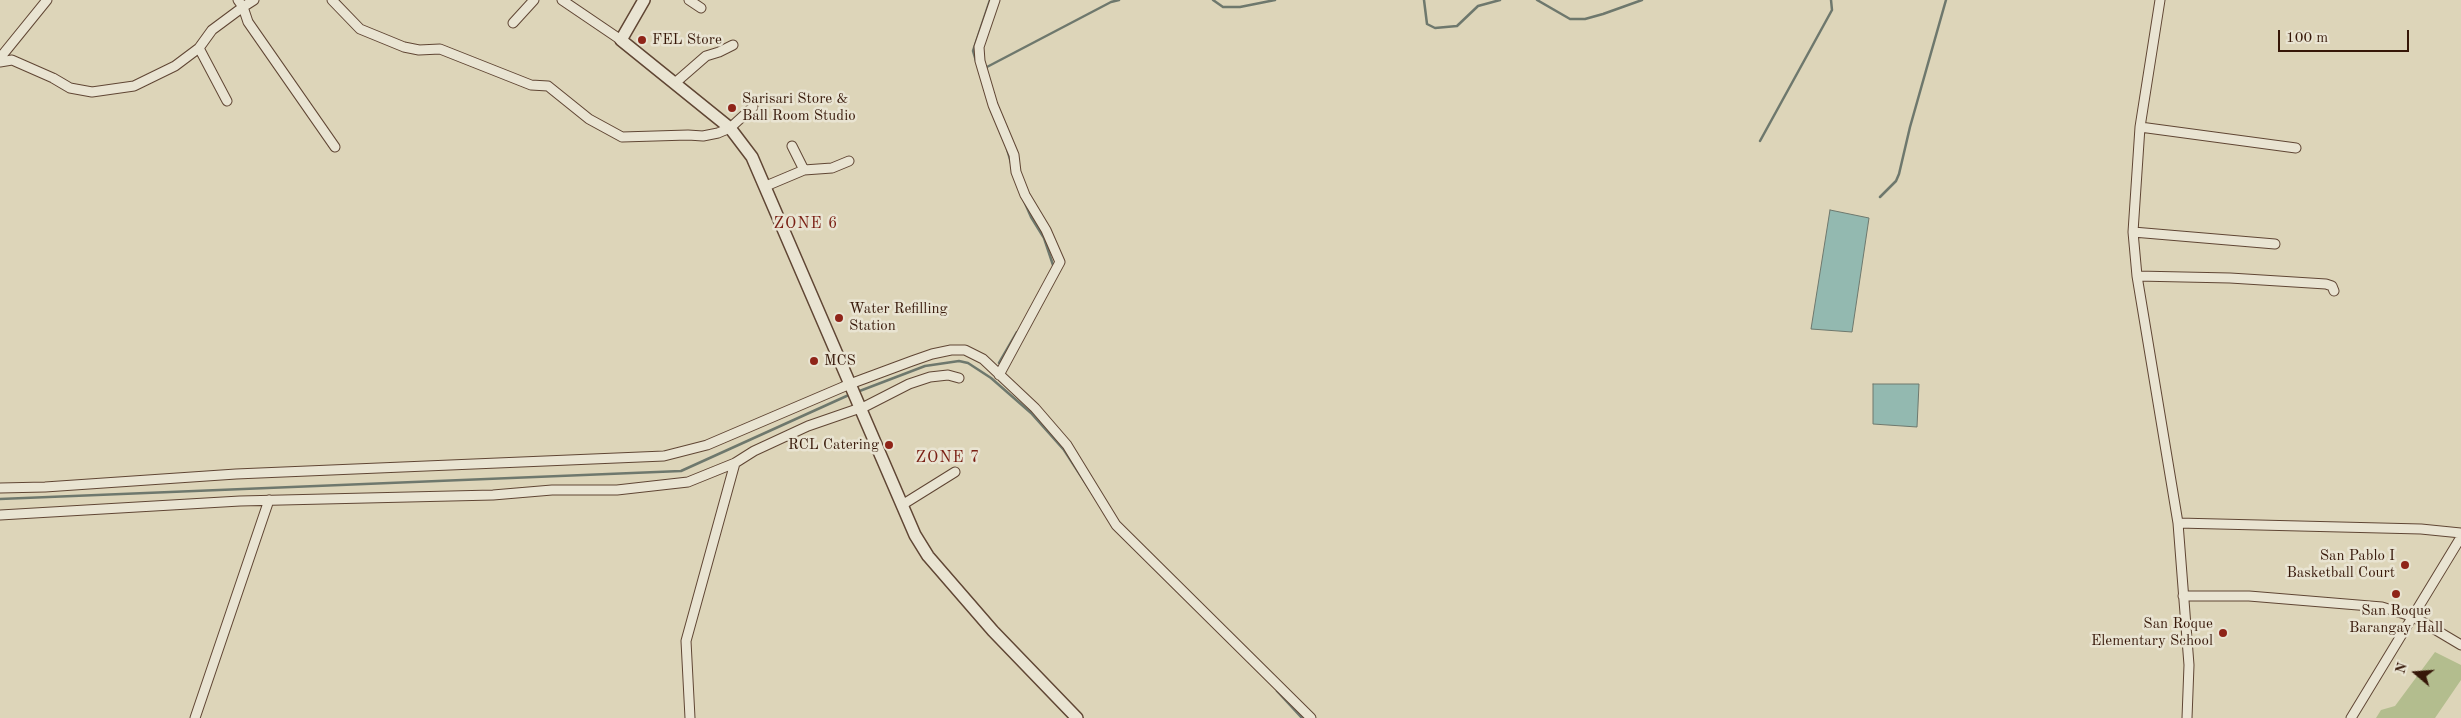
<!DOCTYPE html>
<html>
<head>
<meta charset="utf-8">
<style>
  body { margin:0 }
  #map { position:relative; width:2461px; height:718px; overflow:hidden; background:#ddd5b9; font-family:"Old Standard TT",serif }
  canvas { display:block }
  .north { position:absolute; left:2391px; top:648px; width:50px; height:50px; -webkit-text-stroke:4px #e9e4d2; paint-order:stroke; rotate:288deg; font-size:14px; font-weight:700; line-height:20px; text-align:center; color:#361708 }
  .north::after { content:''; display:block; margin:auto; width:18px; height:22px; background:#361708; clip-path:polygon(50% 0,100% 100%,50% 72%,0 100%) }
  .scale { position:absolute; left:2278px; top:30px; width:131px; height:22px; box-sizing:border-box; border:2px solid #361708; border-top:0; padding-left:6px; font-size:15px; line-height:18px; white-space:nowrap; color:#361708; -webkit-text-stroke:4px #e9e4d2; paint-order:stroke }
</style>
</head>
<body>
<div id="map">
<canvas width="2461" height="718"></canvas>
<div class="north">N</div>
<div class="scale">100 m</div>
</div>
<script>
const c = document.querySelector('canvas').getContext('2d');
c.lineJoin = 'round';
function paint(path, color) { c.fillStyle = color; c.fill(path, 'evenodd'); }
const toPath = rows => new Path2D(rows.map(r => 'M' + r).join(''));
function strokePath(path, color, width, dash) { c.strokeStyle = color; c.lineWidth = width; c.lineCap = dash ? 'butt' : 'round'; c.setLineDash(dash || []); c.stroke(path); }
function write(font, color, halo, rows, align = 'center') {
  c.font = font + ' "Old Standard TT",serif'; c.lineWidth = 5; c.setLineDash([]); c.textBaseline = 'middle'; c.strokeStyle = halo; c.fillStyle = color; for (const [text, x, y, turn = 0] of rows) {
    c.save(); c.translate(x, y); c.rotate((+turn || 0) * Math.PI / 180); c.textAlign = isNaN(turn) ? turn : align; if (halo) c.strokeText(text, 0, 0); c.fillText(text, 0, 0); c.restore();
  }
}
paint(toPath([
  [2435,652,2461,665,2461,680,2435,718,2376,718,2381,710,2395,706]
]), '#b3bd8e');
const water = toPath([
  [1830,210,1869,218,1852,332,1811,329,1830,210],
  [1873,384,1919,384,1917,427,1873,424,1873,384]
]);
paint(water, '#93b9b0');
strokePath(water, '#6e786d', 1);
strokePath(toPath([
  [1213,0,1223,7,1240,7,1275,0],
  [1424,0,1427,24,1435,28,1457,26,1478,6,1500,0],
  [1537,0,1570,19,1585,19,1603,14,1642,0],
  [976,61,973,51,990,0],
  [985,68,1111,2,1119,0],
  [1760,141,1832,10,1831,0],
  [1007,149,1011,163],
  [1018,187,1031,217,1044,238,1053,265],
  [1880,197,1896,181,1899,174,1910,127,1946,0],
  [999,363,1017,332],
  [857,392,925,366,959,361,968,363,991,378,1031,413,1064,450,1090,490],
  [0,499,681,471,851,394],
  [1277,691,1302,718]
]), '#6e786d', 2.5);
const minor = toPath([
  [254,0,243,7,248,22,335,147],
  [332,0,360,29,404,47,419,50,440,49,531,85,548,86,589,119,622,137,688,135,703,136,718,133,730,128,753,107],
  [562,0,621,40],
  [689,0,701,8],
  [995,0,979,47,980,61,993,105,1014,155,1016,172,1025,195,1046,230,1060,262,999,375],
  [2160,0,2140,127,2133,232,2137,276,2178,523,2189,665,2187,718],
  [513,23,534,0],
  [199,48,227,101],
  [0,58,47,0],
  [0,62,12,60,53,78,70,88,92,92,134,86,175,66,199,48,212,30,243,7,238,0],
  [675,83,706,56,719,52,733,45],
  [2140,127,2296,148],
  [792,146,804,170],
  [766,186,804,170,832,168,849,161],
  [2133,232,2275,244],
  [2137,276,2230,278,2326,284,2332,286,2334,291],
  [0,488,45,487,236,474,664,456,707,445,850,384,912,361,932,354,951,350,965,350,983,359,1035,408,1067,445,1116,525,1311,718],
  [902,505,955,472],
  [0,515,240,501,493,495,552,490,617,490,688,482,735,463,754,451,808,426,866,406,909,384,930,377,948,375,959,378],
  [2178,523,2421,529,2461,533],
  [2183,596,2249,596,2382,607,2414,617,2461,645],
  [195,718,269,500],
  [690,718,686,641,735,463],
  [2351,718,2461,537]
]);
const tertiary = toPath([
  [644,0,621,40,730,128,752,157,915,535,928,556,993,631,1077,718]
]);
strokePath(minor, '#604634', 11);
strokePath(tertiary, '#604634', 14);
strokePath(minor, '#e9e4d2', 9);
strokePath(tertiary, '#e9e4d2', 11);
for (const [x, y, r, color] of [
  [642,40,5,"#8f2418"],
  [732,108,5,"#8f2418"],
  [839,318,5,"#8f2418"],
  [814,361,5,"#8f2418"],
  [889,445,5,"#8f2418"],
  [2405,565,5,"#8f2418"],
  [2396,594,5,"#8f2418"],
  [2223,633,5,"#8f2418"]
]) { const dot = new Path2D(); dot.arc(x, y, r, 0, 2 * Math.PI); c.fillStyle = color; c.fill(dot); strokePath(dot, '#e9e4d2', 2); }
write('15px', '#361708', '#e9e4d2', [
  ["FEL Store",652,40],
  ["Sarisari Store &",742,99],
  ["Ball Room Studio",742,116],
  ["Water Refilling",849,309],
  ["Station",849,326],
  ["MCS",824,361],
  ["RCL Catering",879,445,"right"],
  ["San Pablo I",2395,556,"right"],
  ["Basketball Court",2395,573,"right"],
  ["San Roque",2396,611,"center"],
  ["Barangay Hall",2396,628,"center"],
  ["San Roque",2213,624,"right"],
  ["Elementary School",2213,641,"right"]
], 'left');
c.letterSpacing = '1px';
write('16px', '#7a1f14', '#e9e4d2', [
  ["ZONE 6",806,224],
  ["ZONE 7",948,458]
]);
c.letterSpacing = '0px';
</script>
</body>
</html>
